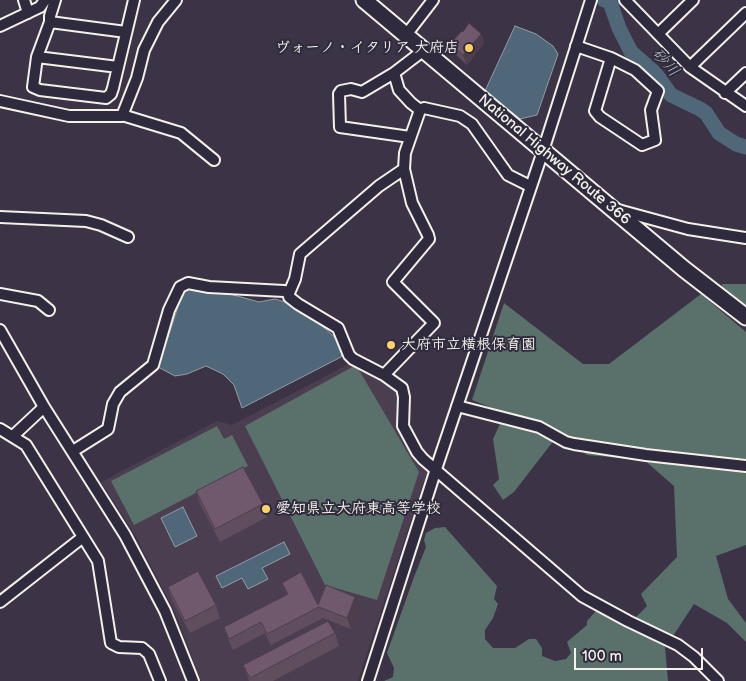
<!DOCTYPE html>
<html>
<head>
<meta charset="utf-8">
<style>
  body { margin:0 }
  #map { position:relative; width:746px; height:681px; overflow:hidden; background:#3c3346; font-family:"Balsamiq Sans",sans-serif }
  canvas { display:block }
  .scale { position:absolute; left:574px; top:648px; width:129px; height:22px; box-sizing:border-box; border:2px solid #f4f1e8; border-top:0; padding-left:6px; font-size:15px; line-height:18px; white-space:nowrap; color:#f4f1e8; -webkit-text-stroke:4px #2f2a3d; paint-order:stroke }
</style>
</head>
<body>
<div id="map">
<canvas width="746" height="681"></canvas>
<div class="scale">100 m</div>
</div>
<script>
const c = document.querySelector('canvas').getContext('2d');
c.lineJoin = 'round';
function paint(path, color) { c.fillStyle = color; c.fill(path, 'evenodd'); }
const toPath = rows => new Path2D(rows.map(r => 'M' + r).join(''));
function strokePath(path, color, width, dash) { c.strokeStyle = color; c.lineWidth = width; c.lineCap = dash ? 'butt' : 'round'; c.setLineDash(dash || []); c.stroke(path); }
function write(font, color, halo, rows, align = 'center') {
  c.font = font + ' "Balsamiq Sans","Klee One",sans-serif'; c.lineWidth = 4; c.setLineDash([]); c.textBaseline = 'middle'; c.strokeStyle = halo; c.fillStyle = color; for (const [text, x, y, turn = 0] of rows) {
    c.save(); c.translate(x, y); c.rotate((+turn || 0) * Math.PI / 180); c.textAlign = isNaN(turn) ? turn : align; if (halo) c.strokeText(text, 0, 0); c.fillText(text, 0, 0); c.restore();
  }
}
paint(toPath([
  [353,362,394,384,401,397,400,426,428,469,358,681,201,681,176,615,135,535,101,482,217,421,232,425]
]), '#4c3e51');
paint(toPath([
  [722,284,746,284,746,310,722,289],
  [701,294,746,332,746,545,716,556,728,599,746,623,746,642,727,623,694,604,673,636,635,618,647,606,641,594,677,557,674,486,644,460,587,455,558,435,514,492,503,500,493,485,499,479,493,439,505,413,472,400,504,303,583,364,609,364],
  [356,365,419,472,377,600,325,585,245,426],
  [217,426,224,439,232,435,248,466,134,525,111,481],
  [445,527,497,586,494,599,498,604,493,618,485,630,485,639,493,648,515,648,529,639,536,639,542,648,542,656,555,661,566,659,571,653,567,642,587,625,587,621,595,612,599,611,657,640,665,647,668,681,384,681,393,677,394,668,387,653,414,577,426,547,424,540,426,533,435,528]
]), '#5a706a');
const water = toPath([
  [515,26,536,34,553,46,558,54,537,115,520,119,485,91,515,26],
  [188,288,219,291,259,302,275,299,288,303,297,306,320,322,321,325,339,341,343,352,341,357,242,408,234,385,223,374,206,366,187,374,175,376,158,367,183,292,188,288],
  [183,507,197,536,175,547,161,518,183,507],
  [284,542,290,554,262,568,268,579,248,589,242,578,222,588,216,576,284,542]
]);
paint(water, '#4f6778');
strokePath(water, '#919ea5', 1);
strokePath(toPath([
  [604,0,610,2,619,28,631,52,656,74,671,95,700,109,706,113,719,133,736,144,746,147]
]), '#4f6778', 15);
const minor = toPath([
  [24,0,28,13],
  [55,0,50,16,50,22,37,57,33,87,40,90,106,98,111,94,113,88,134,0],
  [625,0,690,67,746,106],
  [50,22,126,32],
  [0,26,40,7,45,0],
  [658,34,693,0],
  [406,35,433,0],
  [576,46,611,58],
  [424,50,394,73,399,90,411,103,420,110,424,108,460,116,472,124,508,175,530,186],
  [37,57,118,67],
  [611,58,635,70,658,91,651,110,655,140,642,145,600,117,595,111,611,58],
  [690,67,746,13],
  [394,73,362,92,351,89,341,91,339,94,340,127,410,137],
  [725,93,746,73],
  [0,101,69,116,122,116,137,78,144,50,158,22,176,0],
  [122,115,181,133,214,160],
  [618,210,688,229,746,238],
  [0,217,86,221,101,225,128,237],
  [289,293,295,279,300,254,379,186,404,169,405,153,420,110],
  [0,294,38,301,49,310],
  [0,330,44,407,125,535,165,611,193,681],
  [384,375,434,323,393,282,429,239,428,235,412,203,404,169],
  [457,406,539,427,566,442,574,444,646,455,746,466],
  [0,429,26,445,98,561,111,643,119,647,142,648,149,654,160,681],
  [13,436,44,407],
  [73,451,108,429,113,404,120,392,153,365,169,310,180,287,188,283,209,287,284,291,289,293,289,297,298,304,338,328,349,355,353,359,384,375,402,388,404,397,403,426,417,452,423,459,582,596,628,621,678,645,694,657,718,681],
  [0,602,83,537],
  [368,681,436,469,543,151,591,0]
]);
const highway = toPath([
  [364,0,684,269,746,317]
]);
strokePath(minor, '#f4f1e8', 14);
strokePath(highway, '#f4f1e8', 19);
strokePath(minor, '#2f2a3d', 10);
strokePath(highway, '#2f2a3d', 15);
paint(toPath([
  [463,32,481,34,484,43,467,65,454,53,450,44],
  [196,491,263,504,267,517,220,542,200,504],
  [282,583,318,605,359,608,351,629,323,618,271,645,265,633,233,650,228,639,224,627,287,595],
  [168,587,216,605,220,618,190,633,172,600],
  [335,633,339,646,273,681,249,681,243,665]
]), '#604d5d');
paint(toPath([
  [481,34,484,43,467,65,463,55],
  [355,597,359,608,351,629,347,618]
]), '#4e3e4c');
const building = toPath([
  [469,23,481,34,463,55,450,44,462,31,463,32,469,23],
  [243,467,263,504,215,529,196,491,243,467],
  [198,571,216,605,185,621,168,587,198,571],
  [301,572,318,605,326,585,355,597,347,618,319,607,267,634,261,622,229,639,224,627,288,594,282,583,301,572],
  [328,621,335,633,250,678,243,665,328,621]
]);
paint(building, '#70596c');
strokePath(building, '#4e3e4c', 1);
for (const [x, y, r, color] of [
  [469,48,5,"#ffd166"],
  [391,345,5,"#ffd166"],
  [266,509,5,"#ffd166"]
]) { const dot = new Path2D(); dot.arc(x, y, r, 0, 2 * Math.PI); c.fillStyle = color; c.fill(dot); strokePath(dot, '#2f2a3d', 2); }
write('bold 15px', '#f4f1e8', '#2f2a3d', [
  ["ヴォーノ・イタリア 大府店",459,48,"right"],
  ["大府市立横根保育園",401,345],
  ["愛知県立大府東高等学校",276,509]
], 'left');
write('15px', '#f4f1e8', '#2f2a3d', [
  ["National Highway Route 366",554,160,40]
]);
write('italic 16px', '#b2babb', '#2f2a3d', [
  ["砂川",665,63,48]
]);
</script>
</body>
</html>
